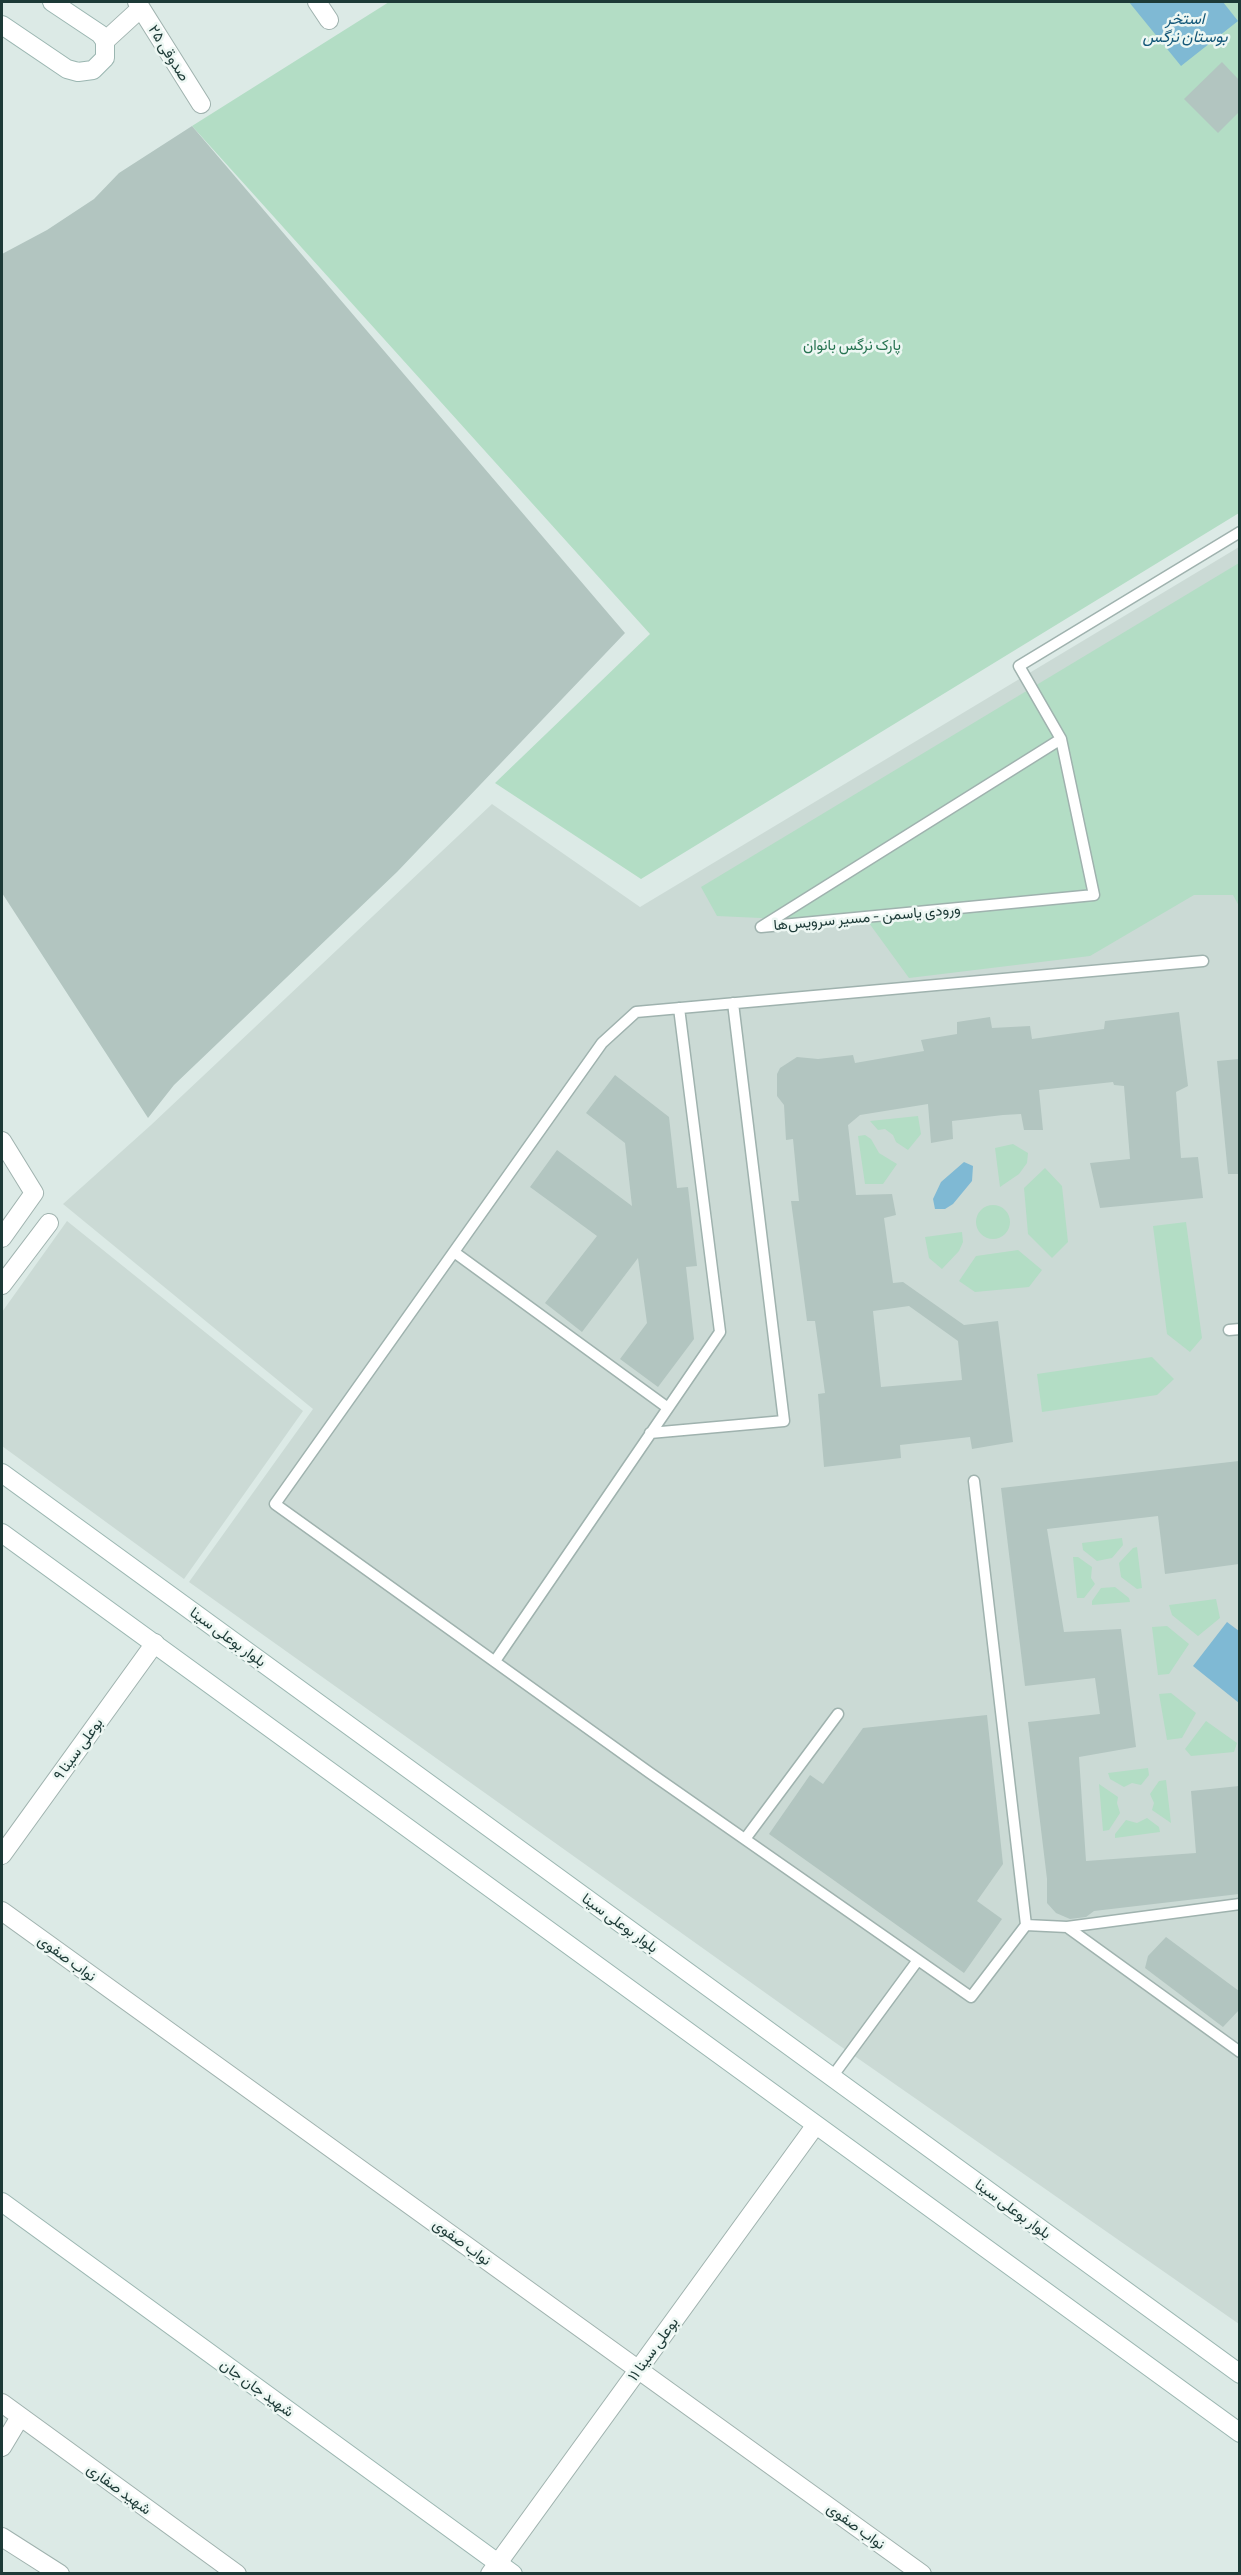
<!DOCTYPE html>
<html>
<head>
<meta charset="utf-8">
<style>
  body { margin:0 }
  #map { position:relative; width:1241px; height:2575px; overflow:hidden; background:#dceae6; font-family:Commissioner,sans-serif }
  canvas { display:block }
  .frame { position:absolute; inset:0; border:3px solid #1d3a37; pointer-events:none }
</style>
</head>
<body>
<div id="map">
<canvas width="1241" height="2575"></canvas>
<div class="frame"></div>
</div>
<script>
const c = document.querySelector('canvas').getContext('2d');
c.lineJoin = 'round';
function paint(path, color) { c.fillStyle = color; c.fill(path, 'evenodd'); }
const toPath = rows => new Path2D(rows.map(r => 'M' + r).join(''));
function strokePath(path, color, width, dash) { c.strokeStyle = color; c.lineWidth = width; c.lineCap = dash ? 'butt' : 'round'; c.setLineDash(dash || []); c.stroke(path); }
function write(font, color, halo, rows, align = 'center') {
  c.font = font + ' Commissioner,Vazirmatn,sans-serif'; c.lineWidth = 5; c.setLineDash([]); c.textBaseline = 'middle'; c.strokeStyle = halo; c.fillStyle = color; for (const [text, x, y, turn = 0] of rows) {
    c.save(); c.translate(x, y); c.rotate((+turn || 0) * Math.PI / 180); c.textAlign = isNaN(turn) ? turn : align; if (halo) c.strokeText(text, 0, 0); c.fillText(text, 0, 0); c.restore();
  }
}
paint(toPath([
  [1239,547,1239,2324,833,2041,189,1582,313,1409,63,1204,151,1125,492,804,640,907],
  [67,1221,303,1411,184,1579,2,1446,2,1312]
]), '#cbdad5');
paint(toPath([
  [389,2,1239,2,1239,513,641,879,495,783,650,634,192,126],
  [1239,563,1239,906,1233,895,1194,895,1090,956,909,978,869,923,717,916,701,887],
  [918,1116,921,1134,908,1150,896,1142,893,1135,885,1129,878,1130,870,1121],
  [865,1135,871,1139,879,1153,897,1164,883,1184,865,1184,858,1136],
  [1013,1144,1028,1153,1027,1163,1019,1174,1000,1187,995,1148],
  [1045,1168,1062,1186,1068,1242,1052,1258,1028,1234,1024,1188],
  '976 1222a17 17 0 1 1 34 0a17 17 0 1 1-34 0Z',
  [1186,1222,1202,1338,1190,1352,1167,1334,1153,1226],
  [962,1232,963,1242,959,1251,942,1269,929,1258,925,1237],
  [1018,1250,1042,1270,1029,1287,975,1292,959,1281,976,1256],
  [1152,1357,1174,1379,1157,1395,1042,1412,1037,1374],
  [1122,1538,1123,1545,1112,1558,1097,1561,1083,1550,1082,1543],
  [1137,1547,1142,1588,1137,1589,1121,1577,1119,1563,1133,1548],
  [1073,1557,1078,1557,1092,1567,1091,1578,1095,1584,1084,1598,1077,1598],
  [1115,1587,1129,1598,1130,1602,1092,1605,1092,1601,1101,1588],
  [1216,1599,1220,1618,1198,1636,1172,1615,1169,1605],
  [1167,1626,1189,1644,1169,1674,1158,1675,1152,1627],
  [1171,1693,1196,1713,1182,1738,1167,1740,1159,1694],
  [1206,1721,1237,1743,1234,1752,1191,1756,1185,1749],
  [1148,1768,1149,1775,1141,1785,1132,1783,1124,1787,1110,1779,1108,1773],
  [1166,1780,1171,1823,1152,1810,1154,1803,1150,1794,1159,1781],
  [1099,1784,1118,1797,1117,1803,1120,1813,1109,1830,1103,1831],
  [1147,1818,1159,1827,1160,1832,1115,1838,1115,1834,1126,1820,1137,1823]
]), '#b3ddc5');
paint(toPath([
  [1129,2,1223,2,1238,21,1181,66],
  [964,1162,973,1166,972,1181,953,1204,945,1209,935,1209,933,1199,941,1182],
  [1227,1622,1239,1631,1239,1703,1193,1666]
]), '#7fb9d4');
paint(toPath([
  [1222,62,1239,80,1239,112,1218,133,1184,99],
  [192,126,625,633,397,872,174,1085,148,1118,2,893,2,254,47,230,94,199,119,173],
  [1179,1012,1188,1086,1176,1092,1181,1158,1198,1157,1203,1198,1100,1208,1090,1163,1130,1159,1124,1086,1114,1085,1113,1082,1039,1090,1043,1130,1024,1130,1021,1114,1003,1115,952,1121,953,1139,931,1143,928,1104,860,1115,848,1125,856,1195,892,1194,896,1215,884,1218,893,1283,903,1282,964,1325,998,1321,1013,1442,972,1449,970,1437,900,1445,901,1458,824,1467,818,1394,825,1393,815,1321,807,1321,791,1201,799,1201,793,1139,786,1140,784,1105,777,1096,777,1074,780,1068,797,1057,818,1059,853,1055,855,1063,924,1051,921,1040,957,1034,957,1022,990,1017,992,1028,1030,1026,1032,1039,1104,1029,1105,1021],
  [909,1306,958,1341,962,1380,881,1387,873,1311],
  [1239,1059,1239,1174,1228,1174,1217,1061],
  [615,1075,669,1117,677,1188,688,1187,697,1266,686,1267,694,1339,658,1387,620,1359,647,1323,638,1258,582,1332,545,1303,597,1236,530,1187,557,1150,632,1206,625,1143,586,1113],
  [1239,1461,1239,1564,1165,1574,1158,1516,1047,1529,1064,1632,1121,1629,1136,1747,1079,1757,1086,1861,1196,1853,1191,1791,1239,1786,1239,1894,1094,1911,1086,1917,1070,1919,1056,1913,1047,1903,1047,1879,1028,1722,1100,1714,1095,1678,1025,1686,1001,1488],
  [987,1715,1003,1864,977,1901,1002,1919,964,1973,769,1834,810,1775,823,1784,863,1728],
  [1166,1937,1239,1991,1239,2010,1223,2027,1145,1968,1148,1956]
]), '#b2c5c0');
const lane = toPath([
  [1061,739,761,927,1094,895,1061,739,1019,666,1240,532],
  [1203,961,636,1012,602,1043,275,1504,650,1773,971,1997,1026,1925,1067,1927,1240,2052],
  [454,1252,668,1408],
  [1229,1330,1240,1329],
  [650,1433,784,1421,733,1003],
  [974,1481,1026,1925],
  [495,1661,720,1332,679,1008],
  [745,1839,838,1714],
  [1067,1927,1240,1904],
  [832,2077,918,1960]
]);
const street = toPath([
  [137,2,201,104],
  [317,2,329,20],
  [105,41,141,8],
  [2,1141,34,1193,2,1238],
  [2,1285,49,1223],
  [2,1855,155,1643],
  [2,1911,922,2574],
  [2,2403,237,2574],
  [2,2447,20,2417],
  [2,2537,60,2574],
  [490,2574,815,2126]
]);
const secondary = toPath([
  [2,25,67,69,78,72,93,70,105,58,105,41,100,34,52,2],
  [2,1473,1240,2374],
  [2,1533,1240,2433],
  [2,2202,513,2574]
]);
strokePath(lane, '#9fb2ae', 13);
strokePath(street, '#9fb2ae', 20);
strokePath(secondary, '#9bb6b1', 20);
strokePath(lane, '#fff', 10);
strokePath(street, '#fff', 18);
strokePath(secondary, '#fff', 18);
write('15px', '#1d3a37', '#edf7f3', [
  ["صدوقی ۲۵",169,53,58],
  ["ورودی یاسمن - مسیر سرویس‌ها",867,917,-5],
  ["بلوار بوعلی سینا",228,1637,36],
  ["بوعلی سینا ۹",78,1749,-54],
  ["بلوار بوعلی سینا",620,1923,36],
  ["نواب صفوی",67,1958,36],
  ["بلوار بوعلی سینا",1013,2209,36],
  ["نواب صفوی",462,2242,36],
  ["بوعلی سینا ۱۱",653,2349,-54],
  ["شهید جان جان",257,2388,36],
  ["شهید صفاری",119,2489,36],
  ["نواب صفوی",856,2526,36]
]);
write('15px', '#257350', '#edf7f3', [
  ["پارک نرگس بانوان",852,345]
]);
write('italic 16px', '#145879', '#edf7f3', [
  ["استخر",1185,19],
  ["بوستان نرگس",1185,37]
]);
</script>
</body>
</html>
